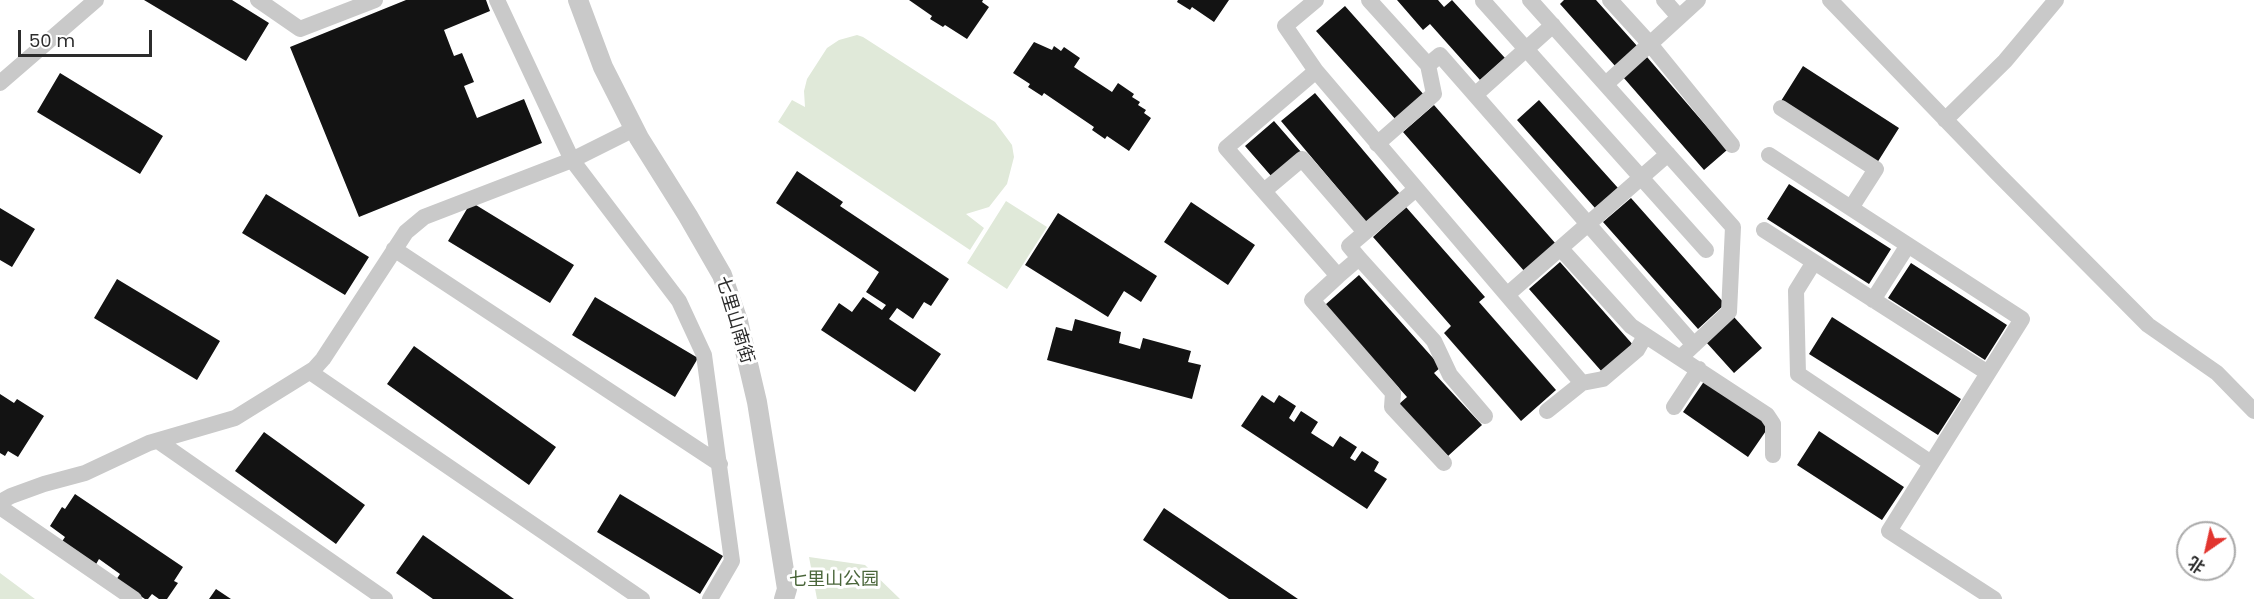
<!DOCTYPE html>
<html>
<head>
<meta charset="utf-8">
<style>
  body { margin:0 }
  #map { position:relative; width:2254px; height:599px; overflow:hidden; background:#fff; font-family:Poppins,"Noto Sans SC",sans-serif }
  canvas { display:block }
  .north { position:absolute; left:2176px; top:521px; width:60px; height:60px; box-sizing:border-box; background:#fff; border:2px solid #ababab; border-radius:50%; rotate:214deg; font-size:16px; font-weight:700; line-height:24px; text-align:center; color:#2c2c2c }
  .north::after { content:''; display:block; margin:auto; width:21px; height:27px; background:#e2352f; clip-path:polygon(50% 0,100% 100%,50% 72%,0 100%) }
  .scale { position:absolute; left:18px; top:30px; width:134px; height:27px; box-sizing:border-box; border:3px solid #2c2c2c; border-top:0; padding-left:8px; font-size:18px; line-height:21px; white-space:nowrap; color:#2c2c2c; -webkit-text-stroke:4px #fff; paint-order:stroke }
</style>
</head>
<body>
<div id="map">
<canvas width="2254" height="599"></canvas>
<div class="north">北</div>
<div class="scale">50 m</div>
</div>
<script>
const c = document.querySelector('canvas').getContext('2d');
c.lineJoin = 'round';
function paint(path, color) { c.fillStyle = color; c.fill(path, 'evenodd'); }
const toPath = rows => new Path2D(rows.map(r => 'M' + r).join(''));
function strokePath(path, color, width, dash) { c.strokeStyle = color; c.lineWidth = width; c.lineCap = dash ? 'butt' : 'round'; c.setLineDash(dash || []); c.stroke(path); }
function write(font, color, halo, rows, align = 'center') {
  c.font = font + ' Poppins,"Noto Sans SC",sans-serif'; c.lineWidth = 6; c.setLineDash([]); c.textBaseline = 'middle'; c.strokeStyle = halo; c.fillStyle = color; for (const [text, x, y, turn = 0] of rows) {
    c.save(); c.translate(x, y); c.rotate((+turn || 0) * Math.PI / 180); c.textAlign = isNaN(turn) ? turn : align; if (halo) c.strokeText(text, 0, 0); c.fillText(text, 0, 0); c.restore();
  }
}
paint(toPath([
  [857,35,863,37,995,122,1012,145,1014,157,1007,184,989,207,966,214,984,228,970,250,778,122,792,100,805,107,804,91,807,79,827,48,839,40],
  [1006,201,1047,227,1007,289,967,263],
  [809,557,865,565,900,599,817,599],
  [0,573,35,599,0,599]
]), '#e0e9d9');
paint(toPath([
  [144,0,232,0,269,23,246,61],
  [406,0,486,0,490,11,444,30,454,56,462,53,474,82,464,86,477,118,524,99,542,143,359,217,290,47],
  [909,0,983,0,982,2,989,7,967,39,945,25,943,27,930,19,932,16],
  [1178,0,1229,0,1214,22,1192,7,1190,10,1177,2],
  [1397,0,1438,0,1444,7,1452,0,1505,58,1480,80,1430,24,1423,30],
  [1564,0,1596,0,1638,47,1616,67,1560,4],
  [1345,6,1425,96,1397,121,1316,31],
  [1034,42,1052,50,1054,46,1061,51,1064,47,1080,58,1074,67,1112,92,1118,83,1134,94,1132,97,1140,102,1138,105,1146,110,1144,113,1151,118,1129,151,1107,136,1105,139,1092,130,1094,127,1044,93,1042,96,1028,87,1030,84,1013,73],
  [1647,57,1727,150,1704,170,1623,77],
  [1803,66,1899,128,1877,163,1781,101],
  [60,73,163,136,140,174,37,112],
  [1315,93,1400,194,1366,222,1281,121],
  [1539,100,1618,188,1595,208,1517,120],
  [1434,105,1556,244,1525,272,1403,132],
  [1274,121,1301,152,1272,177,1245,146],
  [797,171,843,202,840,206,949,279,931,306,924,302,913,319,897,308,889,319,941,354,915,392,821,330,839,303,852,312,863,297,882,310,886,305,866,292,879,272,776,203],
  [1789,184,1891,249,1869,284,1767,219],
  [266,194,369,257,345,295,242,233],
  [1631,198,1725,304,1698,329,1603,222],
  [471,202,574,265,550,303,448,241],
  [1191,202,1255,245,1228,285,1164,242],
  [1406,207,1485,297,1479,302,1556,390,1521,421,1444,333,1451,326,1373,237],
  [0,208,35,229,12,267,0,260],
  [1058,213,1157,276,1141,302,1124,291,1108,317,1025,265],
  [1560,262,1634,346,1603,373,1529,289],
  [1911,263,2007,325,1985,360,1888,298],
  [1359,275,1441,367,1434,373,1482,425,1448,456,1399,404,1407,397,1325,305],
  [117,279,220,341,197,380,94,318],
  [595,297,698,358,675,397,572,335],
  [1734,317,1762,348,1734,373,1706,342],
  [1832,317,1961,399,1938,435,1809,354],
  [1075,319,1121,332,1119,343,1140,349,1143,338,1191,351,1188,362,1201,365,1192,399,1047,360,1056,327,1072,331],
  [414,346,556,447,529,485,387,384],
  [1705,380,1770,425,1748,457,1683,412],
  [0,394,14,403,17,399,44,416,18,457,8,451,5,456,0,453],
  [1262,395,1274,403,1279,395,1296,406,1289,418,1294,422,1301,411,1318,422,1311,433,1333,447,1340,436,1357,447,1350,458,1355,461,1362,451,1379,462,1374,471,1387,479,1367,509,1241,426],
  [1819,431,1904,487,1882,520,1797,465],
  [264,432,365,505,336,544,235,471],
  [75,494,183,567,174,581,178,583,167,599,159,599,152,594,148,599,145,599,116,580,120,574,99,559,95,566,61,543,65,537,50,526,62,507,65,509],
  [620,494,723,556,700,594,597,532],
  [1164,508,1298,599,1229,599,1143,540],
  [423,535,514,599,433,599,396,573],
  [216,589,231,599,209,599]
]), '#131313');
strokePath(toPath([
  [258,0,300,29,375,0],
  [497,0,572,160,679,301,704,355,732,561,710,599],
  [1369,0,1428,65,1440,55,1694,345],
  [1530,0,1733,227,1729,312,1680,358],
  [1610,0,1650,44,1732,145],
  [1664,0,1679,17],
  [1830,0,1997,173,2148,325,2217,373,2254,411],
  [1483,1,1706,250],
  [1316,71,1285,26,1316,0],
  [0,83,96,0],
  [1606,84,1698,0],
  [1475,95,1553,25],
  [1781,108,1876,169,1851,208],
  [1945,120,2005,61,2056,0],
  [1377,144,1434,94,1428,65],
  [1769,155,2022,319,1889,531,1994,599],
  [1264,191,1302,159,1365,232],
  [1764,230,1988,373],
  [394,249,720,464],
  [1561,249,1631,326,1767,415,1773,424,1773,455],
  [1359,258,1349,246,1416,189],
  [1814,262,1796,291,1798,374,1931,463],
  [1338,276,1359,258,1434,341,1450,375,1485,416],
  [1508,294,1668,154],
  [1873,300,1908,245],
  [310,372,642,599],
  [1582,383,1603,379,1637,350,1645,336],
  [1674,407,1699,369],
  [158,441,385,599],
  [1444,463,1392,407,1393,393,1312,300,1338,276,1226,148,1316,71,1582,383,1547,411],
  [0,502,11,496,44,484,85,473,149,443,235,418,314,369,323,359,406,232,424,217,572,160,634,129],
  [0,507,134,599]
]), '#c9c9c9', 16);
strokePath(toPath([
  [578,0,603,67,639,138,688,216,722,275,738,321,757,402,787,589,784,599]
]), '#c9c9c9', 20);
write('18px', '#2c2c2c', '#fff', [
  ["七里山南街",734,320,73]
]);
write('18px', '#4a663a', '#fff', [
  ["七里山公园",834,580]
]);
</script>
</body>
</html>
